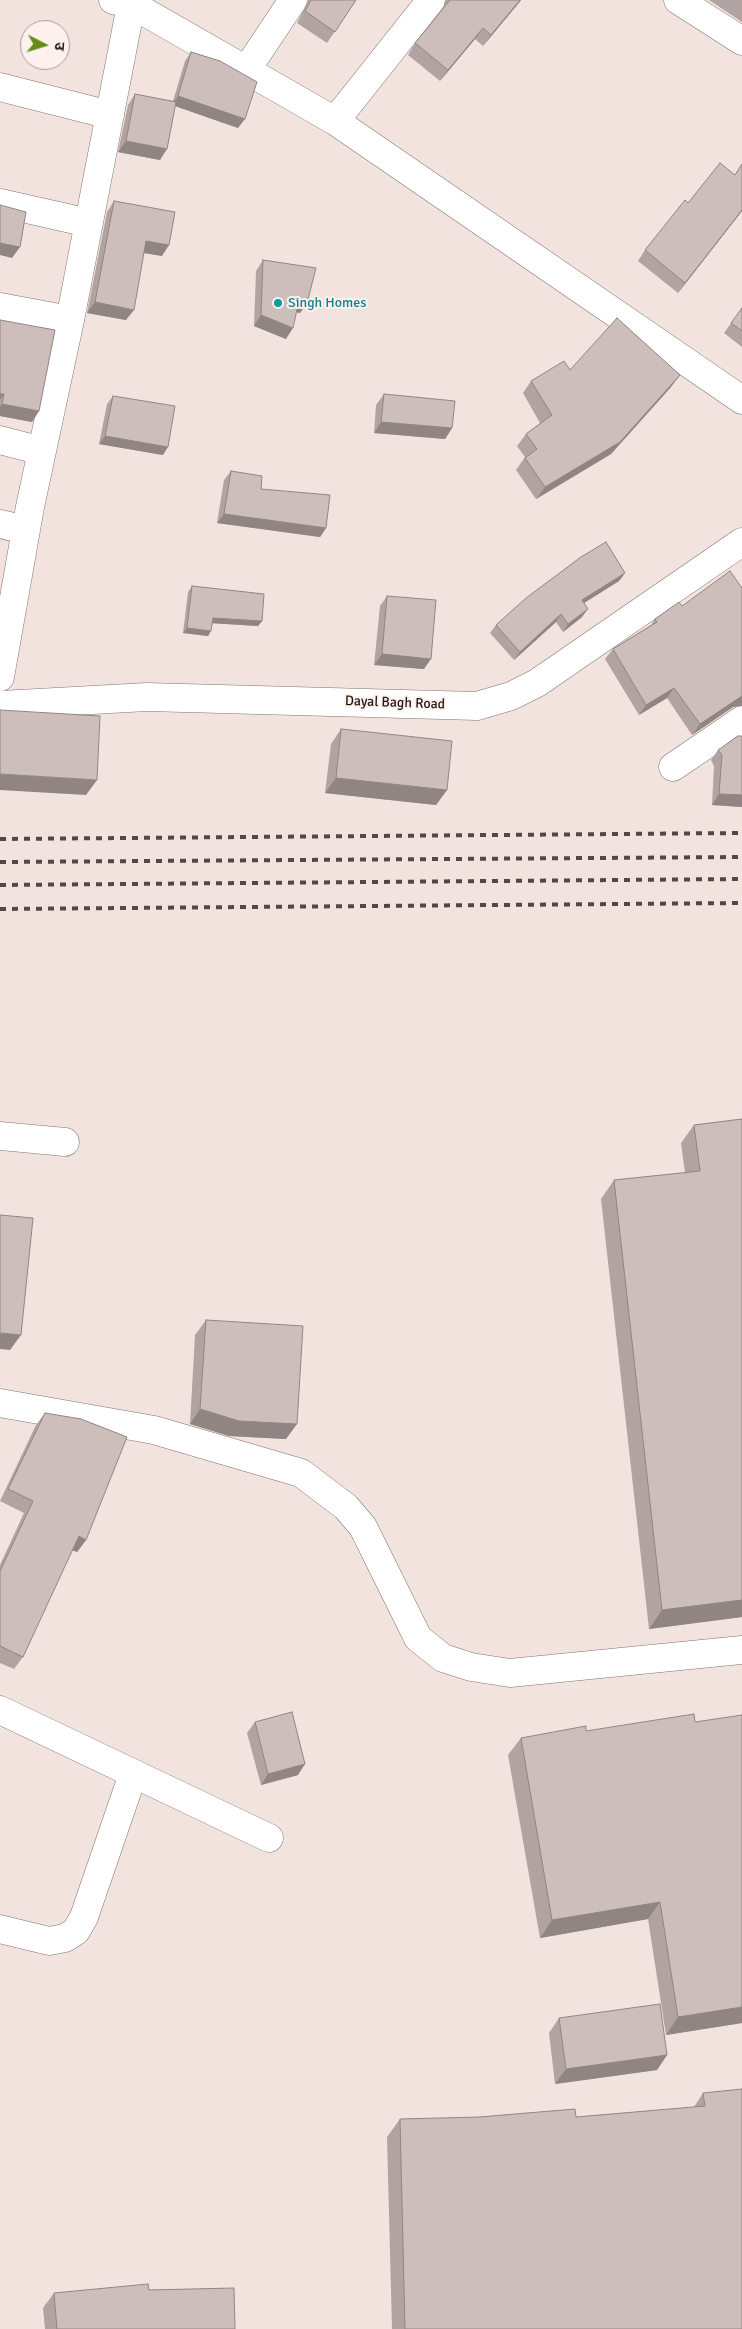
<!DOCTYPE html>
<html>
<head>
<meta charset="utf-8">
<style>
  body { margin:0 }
  #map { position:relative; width:742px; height:2329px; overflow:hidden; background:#f3e3de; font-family:Signika,"Noto Sans Devanagari",sans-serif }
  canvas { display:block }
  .north { position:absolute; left:20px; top:20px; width:50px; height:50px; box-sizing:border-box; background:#fef1ed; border:1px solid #a59b97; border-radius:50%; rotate:95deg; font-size:14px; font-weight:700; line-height:20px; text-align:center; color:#1f1917 }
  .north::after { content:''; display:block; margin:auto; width:18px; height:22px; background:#648d1a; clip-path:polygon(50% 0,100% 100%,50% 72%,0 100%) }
</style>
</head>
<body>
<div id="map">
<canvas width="742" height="2329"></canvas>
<div class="north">उ</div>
</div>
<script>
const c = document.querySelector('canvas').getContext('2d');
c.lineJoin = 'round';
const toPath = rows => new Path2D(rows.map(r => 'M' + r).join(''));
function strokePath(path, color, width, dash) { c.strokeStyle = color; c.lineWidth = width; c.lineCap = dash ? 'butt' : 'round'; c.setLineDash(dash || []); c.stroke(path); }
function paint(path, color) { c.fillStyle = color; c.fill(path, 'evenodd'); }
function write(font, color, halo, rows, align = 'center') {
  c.font = font + ' Signika,sans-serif'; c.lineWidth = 4; c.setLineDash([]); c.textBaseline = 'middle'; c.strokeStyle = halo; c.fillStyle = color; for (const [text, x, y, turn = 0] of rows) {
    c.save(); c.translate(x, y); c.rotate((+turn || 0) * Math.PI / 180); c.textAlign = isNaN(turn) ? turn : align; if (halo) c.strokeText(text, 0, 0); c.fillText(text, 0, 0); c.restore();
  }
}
const minor = toPath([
  [113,0,131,4,335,121,742,400],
  [678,0,742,41],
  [247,69,293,0],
  [0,87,110,115],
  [335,121,431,0],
  [0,203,89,223],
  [0,307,70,320],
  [0,440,42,451],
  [0,524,26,530],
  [0,677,30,507,70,320,132,0],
  [0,705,147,697,477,706,511,696,537,683,742,542],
  [673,767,742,720],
  [0,1136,65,1142],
  [0,1403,154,1430,301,1473,346,1507,363,1527,418,1638,443,1658,471,1667,510,1673,742,1650],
  [0,1710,269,1838],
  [0,1929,49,1941,65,1938,76,1931,84,1917,133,1774]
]);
strokePath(minor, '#81736e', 29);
strokePath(minor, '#fff', 28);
strokePath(toPath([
  [0,839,742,833],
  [0,862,742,857],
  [0,885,742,879],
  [0,909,742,903]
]), '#504845', 4, [6, 6]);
paint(toPath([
  [308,0,356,0,327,43,297,23,308,1],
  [445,0,521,0,483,46,475,39,440,81,408,55,415,43,444,8],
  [709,0,742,0,742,22],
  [191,52,238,128,175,106,160,160,118,152,128,105,135,94,173,101,185,61],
  [742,163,742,211,678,293,638,261,645,250,688,203,735,175],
  [114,201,162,256,144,253,126,320,87,313,107,212],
  [263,260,300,313,296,312,286,339,254,326,256,271],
  [742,308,742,347,724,333],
  [0,320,39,411,32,422,0,416],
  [570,370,671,387,611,454,536,499,516,470,525,457,517,446,526,434,540,423,523,393,531,381],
  [384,394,452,428,445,439,374,433,376,405],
  [113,396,163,455,99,444,107,404],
  [231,471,326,528,320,537,217,523,224,480],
  [625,573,619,581,584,603,582,617,563,632,556,622,514,660,490,633,496,625],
  [192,586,262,621,258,626,212,623,208,636,183,633,188,592],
  [387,596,424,669,374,665,380,606],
  [682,606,733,707,692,735,667,698,639,715,605,659,613,649,651,625,655,619],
  [341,729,447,790,436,805,325,793,331,744],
  [738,736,742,807,712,805,714,766,711,760,718,750],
  [742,1119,742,1617,649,1629,601,1199,614,1180,685,1173,681,1143,694,1125],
  [206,1320,286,1439,229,1436,190,1424,195,1335],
  [45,1413,86,1540,77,1552,72,1550,23,1657,14,1669,0,1663,0,1565,24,1513,0,1501,36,1425],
  [255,1722,298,1775,261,1785,247,1733],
  [586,1731,742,2023,666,2035,648,1919,540,1938,508,1755,521,1738],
  [559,2018,667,2055,657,2070,555,2084,549,2033],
  [703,2093,742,2329,392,2329,387,2137,400,2119,576,2117,694,2107],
  [149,2290,235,2329,45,2329,43,2308,54,2293]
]), '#b1a3a1');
paint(toPath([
  [520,0,521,0,518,4,483,46,491,35],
  [483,28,475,39,440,81,448,70],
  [178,96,245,119,238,128,172,105],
  [126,141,167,149,160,160,118,152],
  [742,210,742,211,678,293,685,283],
  [146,241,169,245,162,256,138,252],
  [0,243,20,247,12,258,0,255],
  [299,300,307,303,300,313,291,311],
  [95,302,134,310,126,320,87,313],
  [261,315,293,328,286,339,254,326],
  [680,375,671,387,611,454,536,499,545,487],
  [0,394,4,394,0,400],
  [2,404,39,411,32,422,0,416,0,407],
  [381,422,452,428,445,439,374,433],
  [105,436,168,447,163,455,99,444],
  [224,514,326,528,320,537,217,523],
  [625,573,619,581,576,608,582,600],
  [588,609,582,617,563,632,568,624],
  [561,614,556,622,514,660,520,652],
  [213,618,262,621,258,626,209,623],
  [187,628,211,631,208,636,183,633],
  [382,654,431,659,424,669,374,665],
  [674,688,667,698,639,715,646,705],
  [741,696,742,696,742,706,733,707,692,735,700,724],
  [0,774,97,780,86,795,0,790],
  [336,778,447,790,436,805,325,793],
  [719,794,742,795,742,807,712,805],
  [0,1333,21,1335,10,1350,0,1349],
  [200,1409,297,1424,286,1439,229,1436,190,1424],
  [79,1536,86,1540,77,1552,70,1549],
  [742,1600,742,1617,649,1629,662,1610],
  [305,1764,298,1775,261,1785,268,1774],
  [660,1902,648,1919,540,1938,552,1920],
  [742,2007,742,2023,666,2035,678,2017],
  [667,2055,657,2070,555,2084,566,2069]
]), '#908583');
const building = toPath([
  [311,0,356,0,335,32,305,11,311,0],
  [450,0,520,0,491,35,483,28,448,70,415,43,450,0],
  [191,52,220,61,257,82,245,119,178,96,191,52],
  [135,94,176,102,167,149,126,141,135,94],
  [720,163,735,175,742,164,742,210,685,283,645,250,685,200,688,203,720,163],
  [114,201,175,212,169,245,146,241,134,310,95,302,114,201],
  [0,205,26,212,20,247,0,243,0,205],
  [263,260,316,268,307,303,299,300,293,328,261,315,263,260],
  [742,308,742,331,731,323,742,308],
  [617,318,680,375,620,442,545,487,525,458,537,449,526,434,552,415,531,381,564,361,570,370,617,318],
  [0,320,55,330,39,411,2,404,4,394,0,394,0,320],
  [384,394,455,401,452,428,381,422,384,394],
  [113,396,175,406,168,447,105,436,113,396],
  [231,471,262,476,261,489,330,495,326,528,224,514,231,471],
  [606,542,625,573,582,600,588,609,568,624,561,614,520,652,496,625,526,598,581,557,606,542],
  [730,571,742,588,742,696,700,724,674,688,646,705,613,649,657,622,655,619,679,602,682,606,730,571],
  [192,586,264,594,262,621,213,618,211,631,187,628,192,586],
  [387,596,436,600,431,659,382,654,387,596],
  [0,710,100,716,97,780,0,774,0,710],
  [341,729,452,741,447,790,336,778,341,729],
  [738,736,742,736,742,795,719,794,722,755,718,750,738,736],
  [742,1119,742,1600,662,1610,614,1180,700,1171,694,1125,742,1119],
  [0,1215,33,1218,21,1335,0,1333,0,1215],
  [206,1320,303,1326,297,1424,239,1421,200,1409,206,1320],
  [45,1413,81,1419,127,1437,86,1540,79,1536,23,1657,0,1646,0,1571,33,1501,8,1489,45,1413],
  [292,1712,305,1764,268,1774,255,1722,292,1712],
  [694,1714,695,1722,742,1715,742,2007,678,2017,660,1902,552,1920,521,1738,586,1726,586,1731,694,1714],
  [660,2004,667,2055,566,2069,559,2018,660,2004],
  [742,2089,742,2329,405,2329,400,2119,479,2117,575,2109,576,2117,705,2106,703,2093,742,2089],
  [148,2284,149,2290,234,2288,235,2329,57,2329,54,2293,148,2284]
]);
paint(building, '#cebebb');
strokePath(building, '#908583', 1);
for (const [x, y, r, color] of [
  [278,303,5,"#0f9aa8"]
]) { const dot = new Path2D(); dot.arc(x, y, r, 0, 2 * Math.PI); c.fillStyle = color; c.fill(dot); strokePath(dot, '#fef1ed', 2); }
write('14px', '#0d838f', '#fef1ed', [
  ["Singh Homes",288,303]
], 'left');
write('14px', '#1f1917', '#fef1ed', [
  ["Dayal Bagh Road",395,703,2]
]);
</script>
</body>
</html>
